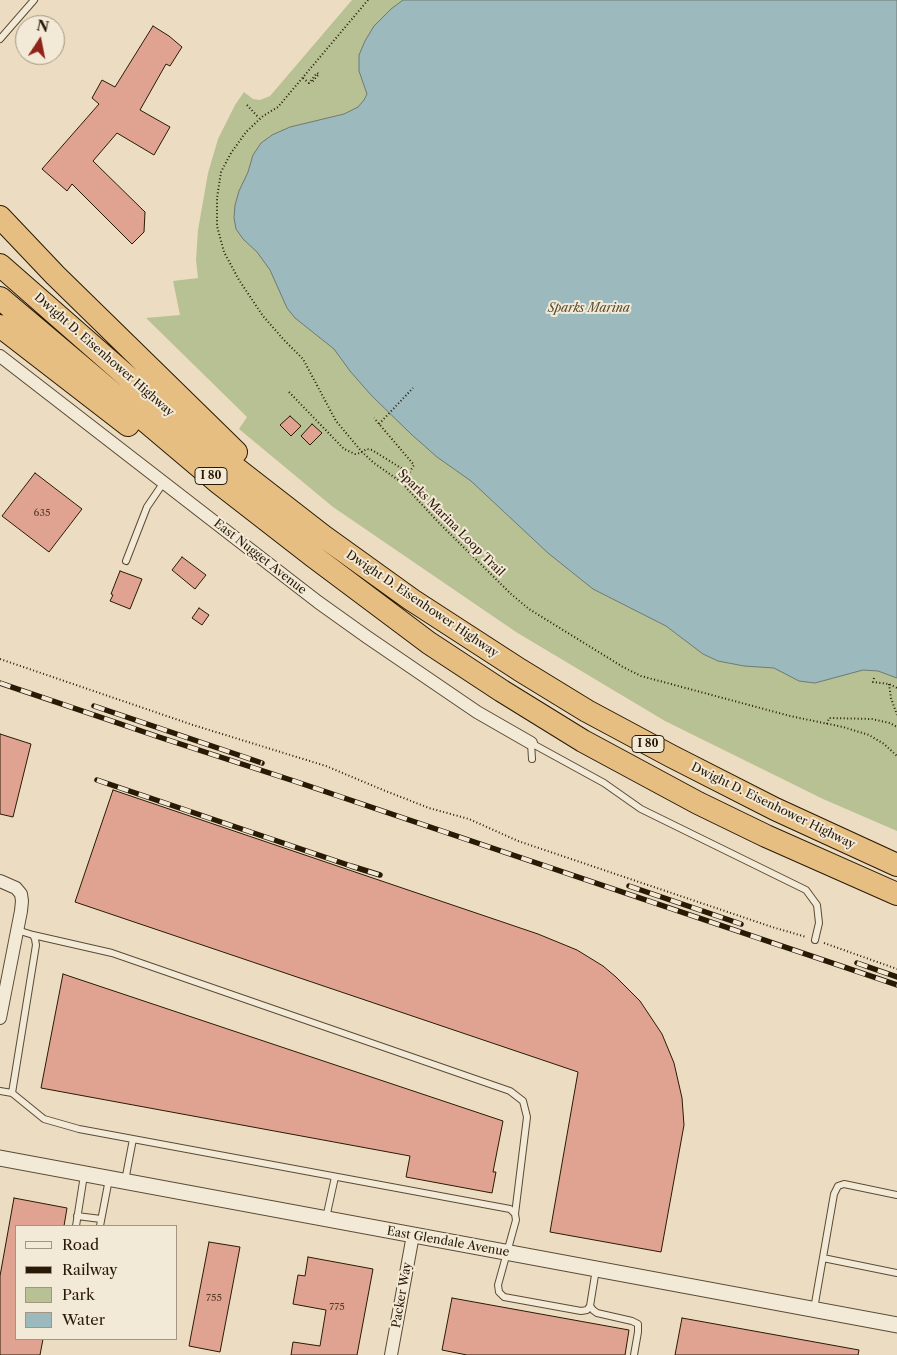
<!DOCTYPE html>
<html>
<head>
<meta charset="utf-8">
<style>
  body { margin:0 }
  #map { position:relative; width:897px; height:1355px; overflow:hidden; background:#ecddc2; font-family:"Libre Caslon Text",serif }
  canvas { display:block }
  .legend { position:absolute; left:15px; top:1225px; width:162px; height:115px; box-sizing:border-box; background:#f3e9d7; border:1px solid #a29683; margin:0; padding:6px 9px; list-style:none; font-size:15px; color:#291a05 }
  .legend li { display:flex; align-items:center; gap:10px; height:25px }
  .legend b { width:25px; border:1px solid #a29683 }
  .north { position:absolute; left:15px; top:15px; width:50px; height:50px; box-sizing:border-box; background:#f3e9d7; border:1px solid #a29683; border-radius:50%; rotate:11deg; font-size:14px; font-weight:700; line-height:20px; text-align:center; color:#291a05 }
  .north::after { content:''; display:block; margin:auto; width:18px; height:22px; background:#8f2418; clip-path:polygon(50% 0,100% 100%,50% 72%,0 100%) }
</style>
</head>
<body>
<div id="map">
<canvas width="897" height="1355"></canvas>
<ul class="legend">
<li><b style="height:6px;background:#f3e9d7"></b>Road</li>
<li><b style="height:6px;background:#291a05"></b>Railway</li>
<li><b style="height:14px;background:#b8c193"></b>Park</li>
<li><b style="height:14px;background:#9cbabd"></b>Water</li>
</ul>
<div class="north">N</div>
</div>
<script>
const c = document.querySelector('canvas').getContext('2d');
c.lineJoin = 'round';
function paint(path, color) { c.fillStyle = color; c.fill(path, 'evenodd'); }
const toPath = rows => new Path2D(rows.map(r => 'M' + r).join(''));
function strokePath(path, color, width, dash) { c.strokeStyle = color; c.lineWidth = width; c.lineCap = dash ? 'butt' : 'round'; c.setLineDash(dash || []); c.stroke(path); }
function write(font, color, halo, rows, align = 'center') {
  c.font = font + ' "Libre Caslon Text",serif'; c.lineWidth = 4; c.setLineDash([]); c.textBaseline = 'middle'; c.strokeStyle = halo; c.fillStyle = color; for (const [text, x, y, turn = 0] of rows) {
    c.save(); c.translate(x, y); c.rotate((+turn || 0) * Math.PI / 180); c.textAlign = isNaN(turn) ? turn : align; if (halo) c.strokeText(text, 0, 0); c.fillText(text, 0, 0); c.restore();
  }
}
paint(toPath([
  [352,0,897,0,897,831,823,799,665,721,516,632,333,507,239,429,247,417,146,318,180,315,173,281,198,278,196,260,198,230,208,173,218,139,235,105,244,92,253,99,260,100,270,96]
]), '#b8c193');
const water = toPath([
  [403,0,897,0,897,678,878,671,863,670,815,683,799,681,774,668,744,666,718,661,703,654,666,626,593,589,548,553,471,481,437,457,411,434,371,395,350,371,334,349,295,318,287,308,270,270,257,252,243,239,236,229,234,218,235,205,239,191,248,172,253,155,261,143,272,135,290,127,344,114,358,107,364,100,367,94,359,71,359,55,365,41,374,26,391,9,403,0]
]);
paint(water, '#9cbabd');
strokePath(water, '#6e7a73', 1);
const building = toPath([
  [153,26,169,36,182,47,170,66,166,64,140,110,170,127,154,155,117,133,93,161,145,212,144,232,132,244,72,184,67,191,42,169,99,104,92,98,102,80,115,87,153,26],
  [290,416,301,426,291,436,280,425,290,416],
  [312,424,322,433,310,445,301,436,312,424],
  [35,473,82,509,49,552,2,516,35,473],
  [182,557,206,575,195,589,172,570,182,557],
  [120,571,142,579,130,609,110,601,113,595,111,594,120,571],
  [199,608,209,615,202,625,192,618,199,608],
  [0,734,31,744,13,817,0,814,0,734],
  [113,790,538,934,577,950,603,966,616,977,640,1001,662,1034,674,1063,682,1098,684,1125,661,1252,550,1232,578,1072,75,902,113,790],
  [63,974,503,1121,493,1172,496,1172,492,1193,406,1177,410,1156,41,1088,63,974],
  [14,1198,67,1208,64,1226,16,1226,16,1339,43,1339,40,1355,0,1355,0,1276,14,1198],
  [209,1242,240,1247,220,1352,189,1346,209,1242],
  [308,1257,373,1269,357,1355,291,1355,293,1342,320,1346,326,1310,293,1304,298,1275,305,1276,308,1257],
  [452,1298,629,1330,625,1355,467,1355,442,1350,452,1298],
  [682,1318,859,1350,858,1355,675,1355,682,1318]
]);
paint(building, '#e0a392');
strokePath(building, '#291a05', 1);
const service = toPath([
  [0,39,34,0],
  [126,561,147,507,164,482],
  [531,743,604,783,641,809,806,890,817,905,819,923,815,940],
  [531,743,532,759],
  [33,935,112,953,510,1091,523,1101,527,1117,515,1214],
  [0,1091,12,1093,44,1119,79,1129,510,1209,515,1214,516,1220,498,1285,499,1292,504,1297,581,1311,587,1310,590,1306],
  [12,1093,36,945,35,939,33,935,17,930],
  [125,1181,133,1139],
  [77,1216,101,1219],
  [326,1218,335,1177],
  [76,1226,84,1175],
  [100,1226,109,1179],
  [823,1258,897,1273],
  [596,1269,590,1306,593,1310,597,1313,632,1321,638,1324,638,1332,634,1355],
  [814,1309,834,1194,838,1186,844,1184,897,1195]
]);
const minor = toPath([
  [0,356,318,602,367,637,477,712,531,743],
  [0,881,16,888,21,894,22,901,21,911,0,1018],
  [391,1355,413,1235]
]);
const tertiary = toPath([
  [0,1158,897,1325]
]);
const motorway = toPath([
  [0,217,55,275,236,452],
  [0,265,202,442,323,536,412,600,520,670,587,711,671,756,775,809,897,865],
  [0,298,219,483,313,556,429,643,502,691,583,741,698,803,766,836,897,894],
  [0,326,128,425]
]);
strokePath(service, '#5a4b34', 8);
strokePath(minor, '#5a4b34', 14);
strokePath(tertiary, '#5a4b34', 17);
strokePath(motorway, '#291a05', 24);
strokePath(toPath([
  [368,0,278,107,263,116,246,132,231,153,221,172,217,198,217,226,224,252,239,280,263,316,284,340,303,359,336,421,362,452,374,463,401,482,440,524,511,594,529,609,623,667,641,676,790,716,843,727,869,735,884,744,897,756],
  [303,78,309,83,317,73,319,74,312,82],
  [247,105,259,118],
  [289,392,344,449,355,454,360,453,367,449,372,450,409,473,414,465,374,418],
  [379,424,413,388],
  [0,659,193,725,326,766,383,790,429,808,469,819,518,841,772,927,806,937],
  [874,678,873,682,889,684,897,688],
  [889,684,891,698,897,715],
  [827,724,829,718,872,719,890,723,897,727],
  [824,943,897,969]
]), '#291a05', 2, [1, 2.5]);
strokePath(service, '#f3e9d7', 6);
strokePath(minor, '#f3e9d7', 12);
strokePath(tertiary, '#f3e9d7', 15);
strokePath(motorway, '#e6be81', 22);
const rail = toPath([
  [0,683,159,737,294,781,897,985],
  [94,706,262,763],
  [97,780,351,866,380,875],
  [629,886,741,924],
  [857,963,897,977]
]);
strokePath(rail, '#291a05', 5.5);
strokePath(rail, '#f3e9d7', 4, [11]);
write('10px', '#573c28', null, [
  ["635",42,513],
  ["755",214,1298],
  ["775",337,1307]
]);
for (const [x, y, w] of [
  [211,476,32],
  [648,744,32]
]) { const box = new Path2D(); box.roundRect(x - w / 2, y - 8.5, w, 17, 4); c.fillStyle = '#f3e9d7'; c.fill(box); strokePath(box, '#291a05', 1); }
write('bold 11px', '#291a05', null, [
  ["I 80",211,476],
  ["I 80",648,744]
]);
write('italic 12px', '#544c30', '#f3e9d7', [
  ["Sparks Marina",589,309]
]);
write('12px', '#291a05', '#f3e9d7', [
  ["Dwight D. Eisenhower Highway",104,355,41],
  ["Sparks Marina Loop Trail",451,523,45],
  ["East Nugget Avenue",260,557,38],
  ["Dwight D. Eisenhower Highway",422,604,34],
  ["Dwight D. Eisenhower Highway",773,806,26],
  ["East Glendale Avenue",448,1242,10],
  ["Packer Way",402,1295,-80]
]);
</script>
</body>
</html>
